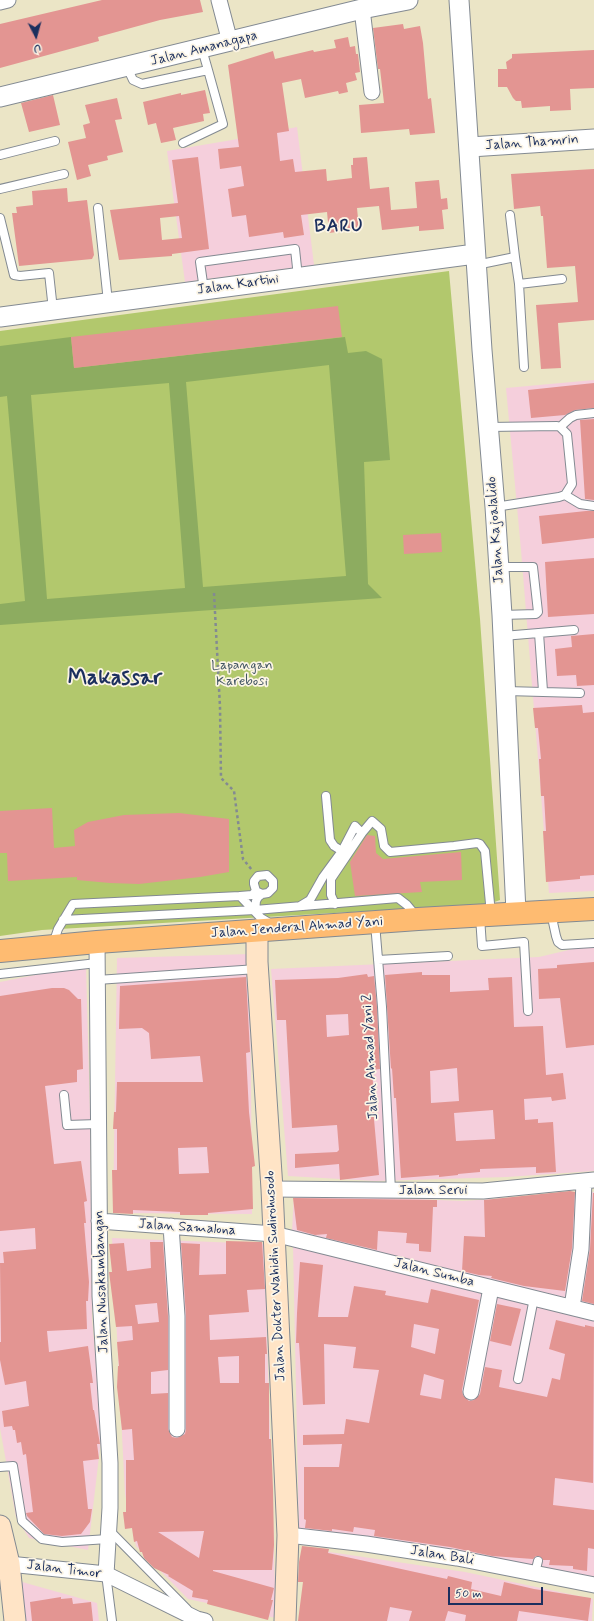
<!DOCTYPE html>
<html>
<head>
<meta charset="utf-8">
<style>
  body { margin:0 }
  #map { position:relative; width:594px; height:1621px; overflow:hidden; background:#ebe5c6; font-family:Mynerve,sans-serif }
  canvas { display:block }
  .north { position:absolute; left:16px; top:16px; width:40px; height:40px; -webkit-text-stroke:3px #fcf5e5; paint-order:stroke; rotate:174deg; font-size:11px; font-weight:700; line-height:16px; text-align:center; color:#1b2f5e }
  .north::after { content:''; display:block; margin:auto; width:14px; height:18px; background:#1b2f5e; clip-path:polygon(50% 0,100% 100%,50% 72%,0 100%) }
  .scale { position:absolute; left:448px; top:1587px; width:95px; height:18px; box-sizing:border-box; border:2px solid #1b2f5e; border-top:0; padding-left:5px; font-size:12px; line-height:14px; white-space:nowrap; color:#1b2f5e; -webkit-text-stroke:3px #fcf5e5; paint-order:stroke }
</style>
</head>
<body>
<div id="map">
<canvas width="594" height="1621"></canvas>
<div class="north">U</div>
<div class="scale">50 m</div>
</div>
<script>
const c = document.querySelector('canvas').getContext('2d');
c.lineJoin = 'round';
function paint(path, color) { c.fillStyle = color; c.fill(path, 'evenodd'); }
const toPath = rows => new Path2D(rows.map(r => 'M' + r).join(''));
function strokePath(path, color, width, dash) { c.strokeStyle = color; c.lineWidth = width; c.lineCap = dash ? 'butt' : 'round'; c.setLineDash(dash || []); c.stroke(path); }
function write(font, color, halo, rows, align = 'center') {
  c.font = font + ' Mynerve,sans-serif'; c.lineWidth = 3.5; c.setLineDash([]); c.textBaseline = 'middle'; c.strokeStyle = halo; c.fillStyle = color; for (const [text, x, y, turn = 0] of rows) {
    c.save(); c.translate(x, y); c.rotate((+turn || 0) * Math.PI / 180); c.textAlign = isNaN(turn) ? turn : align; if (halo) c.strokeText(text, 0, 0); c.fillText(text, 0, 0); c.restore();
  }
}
paint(toPath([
  [297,127,314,265,185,282,167,151,232,140],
  [594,380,594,891,549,893,521,550,506,388],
  [594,944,594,1171,507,1177,375,1181,288,1176,271,969,539,957],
  [250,954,252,1214,113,1213,117,958],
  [86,965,90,1114,92,1319,102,1431,88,1550,29,1538,16,1517,0,1428,0,982],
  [594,1192,594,1308,292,1231,294,1194,463,1201],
  [112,1238,264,1244,276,1618,188,1599,136,1546,125,1494],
  [293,1245,594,1319,594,1581,299,1534],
  [309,1549,465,1572,593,1599,592,1621,304,1621],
  [15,1580,97,1603,99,1621,20,1621]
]), '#f5cfdc');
paint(toPath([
  [449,271,480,619,500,900,489,904,42,930,0,936,0,331]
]), '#b2c86d');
paint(toPath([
  [71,337,74,368,345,337,348,353,366,351,382,359,390,460,364,462,368,584,382,598,0,625,0,604,25,601,7,396,0,397,0,346],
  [329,365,346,576,203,587,186,382],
  [169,383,185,588,47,599,31,395]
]), '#8dac60');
paint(toPath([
  [102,0,200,0,203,12,160,20,98,37,99,41,0,68,0,24],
  [403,24,404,29,420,26,423,43,428,99,431,98,435,133,410,135,409,129,361,133,359,105,384,103,380,69,378,69,373,28],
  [348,37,350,47,355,46,356,54,358,54,360,72,355,73,357,80,346,83,348,92,339,94,338,91,305,98,301,79,282,83,289,131,277,133,280,161,293,159,295,172,326,169,327,181,352,178,351,165,353,165,353,158,367,157,370,189,389,187,391,210,417,208,415,182,439,180,441,199,447,198,448,209,442,210,444,229,419,231,419,226,382,230,379,206,357,208,359,229,329,233,327,212,301,215,304,235,284,238,283,232,249,237,246,215,232,217,228,189,244,186,241,166,220,169,218,149,239,147,228,65,273,51,275,59,313,50,314,52,336,48,334,40],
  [594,50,594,88,570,89,571,110,550,111,550,106,522,108,521,101,516,101,513,98,507,87,498,87,498,69,507,69,506,62,512,58,512,54],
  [205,90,210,113,203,114,204,121,173,128,176,140,161,143,156,123,148,125,143,102,181,93,181,95],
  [53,95,60,125,29,132,21,103],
  [117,98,122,119,115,120,123,152,107,156,108,160,88,165,91,176,77,180,68,142,86,138,83,125,90,123,85,105],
  [198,157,209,249,172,254,172,256,119,260,110,210,178,203,172,160],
  [179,216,182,238,162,240,160,218],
  [594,169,594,320,558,323,561,368,541,369,536,305,578,302,575,266,547,268,543,216,541,216,540,206,514,209,511,174],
  [67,188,68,202,87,200,94,255,92,259,19,266,12,213,17,213,16,207,33,205,32,191],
  [338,306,342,337,74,368,71,337],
  [594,383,594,408,575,410,565,415,531,418,528,390],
  [594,419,594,500,585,499,580,420],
  [586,511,594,511,594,538,542,544,539,516],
  [441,533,442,552,404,554,403,535],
  [594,558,594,614,548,617,545,562],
  [594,634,594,685,577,686,576,675,557,676,555,649,572,647,571,636],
  [582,705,583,713,594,712,594,875,580,876,580,879,546,882,543,831,546,831,544,796,541,796,539,759,541,759,538,728,535,728,533,708],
  [52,808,54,848,75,846,74,830,88,822,124,815,179,813,229,819,229,872,200,877,139,884,110,883,77,880,77,877,8,881,7,853,0,853,0,811],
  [367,835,375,836,376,853,383,859,461,852,462,880,420,882,422,892,355,896,350,862],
  [594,962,594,1045,566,1048,560,998,539,999,538,969,557,968,557,965],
  [422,972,422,975,450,975,450,992,489,990,488,978,512,977,514,1027,543,1026,546,1075,563,1073,566,1099,552,1101,551,1097,524,1099,525,1120,538,1119,538,1123,553,1122,556,1172,536,1173,536,1167,480,1169,480,1172,458,1174,458,1175,439,1177,439,1175,401,1178,396,1098,394,1098,392,1068,391,1069,385,975],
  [457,1068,459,1101,431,1103,430,1071],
  [493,1110,495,1139,456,1141,454,1113],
  [367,974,368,977,374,976,377,1007,380,1069,372,1070,374,1097,372,1097,379,1175,340,1180,339,1164,295,1168,295,1154,337,1152,339,1150,337,1125,292,1128,286,1020,277,1020,275,980,338,978],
  [348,1014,349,1035,327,1037,326,1015],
  [246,977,250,1052,246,1053,249,1112,255,1166,252,1167,253,1209,208,1213,208,1215,180,1215,180,1212,133,1210,133,1214,113,1213,112,1170,117,1170,117,1129,113,1129,114,1112,116,1112,117,1082,203,1082,200,1056,151,1059,149,1033,142,1028,119,1029,120,986],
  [207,1147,209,1173,179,1174,178,1148],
  [52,988,64,988,69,990,78,999,81,999,83,1069,77,1070,77,1082,45,1086,54,1164,81,1161,87,1201,84,1202,86,1223,84,1223,89,1282,88,1301,86,1301,87,1329,47,1331,49,1352,88,1346,93,1383,90,1383,93,1410,94,1410,100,1444,97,1444,99,1459,83,1461,88,1509,92,1509,90,1522,81,1534,62,1536,44,1534,27,1516,26,1513,33,1512,26,1454,23,1455,21,1442,17,1443,15,1430,13,1430,12,1426,4,1427,2,1411,29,1406,26,1381,5,1385,0,1360,0,1342,1,1342,0,1263,4,1263,3,1252,36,1249,35,1228,0,1231,0,996],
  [570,1191,575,1192,572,1248,565,1291,524,1286,491,1278,492,1276,479,1275,462,1271,464,1236,485,1237,484,1200],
  [593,1193,594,1193,594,1304,582,1301,590,1249],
  [293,1198,437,1200,437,1207,433,1207,431,1252,419,1251,419,1244,406,1243,407,1233,378,1231,377,1250,326,1238,327,1234,315,1235,297,1230],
  [226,1241,262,1242,265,1289,247,1290,249,1312,209,1315,210,1340,266,1337,267,1354,265,1354,265,1383,269,1383,269,1439,271,1439,273,1489,274,1545,272,1570,213,1570,213,1571,274,1588,271,1600,273,1600,268,1620,207,1604,208,1600,192,1597,193,1591,168,1576,169,1575,154,1568,144,1558,142,1552,140,1552,137,1541,134,1542,132,1528,125,1529,123,1512,126,1512,126,1460,134,1460,132,1429,122,1430,117,1387,118,1366,119,1366,117,1342,133,1340,132,1326,116,1327,109,1272,112,1272,109,1244,124,1243,127,1271,151,1268,150,1242,163,1242,168,1316,168,1370,151,1372,151,1394,168,1393,168,1429,172,1437,177,1438,185,1434,186,1429,186,1316,181,1243,200,1244,199,1275,226,1274],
  [157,1303,159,1322,138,1324,135,1305],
  [239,1356,239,1383,220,1383,218,1357],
  [204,1531,199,1558,158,1532],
  [300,1262,323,1265,318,1317,348,1317,354,1286,386,1291,385,1295,428,1303,431,1289,479,1300,462,1390,463,1395,469,1401,474,1400,480,1394,485,1367,502,1370,499,1387,547,1397,552,1378,560,1380,565,1354,549,1349,556,1320,585,1327,585,1325,594,1327,593,1483,555,1478,553,1505,594,1510,594,1549,588,1548,587,1571,573,1569,573,1566,549,1565,550,1560,543,1560,539,1556,536,1556,533,1559,492,1556,450,1547,374,1536,375,1530,354,1527,353,1532,332,1529,332,1531,305,1528,306,1520,304,1519,304,1467,339,1467,342,1444,303,1445,303,1435,344,1434,346,1419,369,1423,379,1370,353,1368,356,1347,324,1344,325,1404,303,1405,299,1343,296,1343,297,1313],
  [414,1324,439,1329,435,1354,411,1347],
  [424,1374,444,1380,441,1399,420,1395],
  [497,1304,521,1309,511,1346,490,1341],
  [302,1546,329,1549,328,1553,447,1579,448,1576,472,1582,471,1589,501,1596,504,1582,534,1589,591,1598,588,1621,519,1611,517,1621,465,1621,466,1615,448,1611,445,1621,409,1621,412,1611,390,1607,387,1621,298,1621,303,1582,298,1582,299,1562],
  [61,1597,61,1599,72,1598,73,1604,91,1602,93,1621,32,1621,30,1602]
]), '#e39592');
const service = toPath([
  [127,67,133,80,142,84,208,70,202,49],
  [183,143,223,124,208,70],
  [0,155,55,141],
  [0,189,64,174],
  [98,208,108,302],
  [510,215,515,257],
  [0,218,14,275,20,276,49,273,53,310],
  [476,265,515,257,519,284,562,279],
  [519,284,524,367],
  [204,290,200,262,295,249,298,277],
  [489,427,557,426,560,427,567,434,572,484,565,495,559,497,495,507],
  [560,427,570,418,576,415,594,413],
  [565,495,580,504,594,506],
  [499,567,533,567,538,612,536,614,502,615],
  [539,633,543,691],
  [503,636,574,630],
  [506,691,580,693],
  [326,796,330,840,334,846,345,853],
  [240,896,252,895,256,891],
  [335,904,331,895,331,879,362,833,372,821,381,829,384,846,390,852,454,846,477,843,480,844,485,851,491,914],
  [300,906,310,900,323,877,342,851,355,826,362,833],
  [255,910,256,901,258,897,262,894,268,893,273,888,273,881,267,875,258,876,254,881,254,884,256,891,262,894],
  [551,913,556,936,558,942,562,945,594,943],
  [480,917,482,946,524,942,528,1011],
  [63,920,255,910,398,898,407,905,417,917],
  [375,923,382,1007,391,1191],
  [53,944,58,929,73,904,240,896,261,918,273,925],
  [378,960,448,956],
  [0,974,97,963],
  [97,980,257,969],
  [64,1095,67,1125,98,1124],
  [518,1379,534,1298],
  [0,1467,13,1466,22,1521,42,1539,62,1542,108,1539],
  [109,1530,187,1609],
  [535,1573,538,1561],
  [106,1574,112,1621]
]);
const minor = toPath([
  [219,0,230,42],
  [0,2,8,0],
  [362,9,372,92],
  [97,942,100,1296,110,1463,110,1508,106,1574],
  [272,1189,483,1191,594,1180],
  [99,1221,274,1234,594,1313],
  [171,1226,177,1316,177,1429],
  [572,1307,581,1249,584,1182],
  [471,1392,491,1288],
  [288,1535,366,1544,457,1558,594,1585],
  [9,1564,106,1574,197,1619,205,1621]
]);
const tertiary = toPath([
  [459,0,482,350,495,507,502,615,516,912],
  [0,97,362,9,408,0],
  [470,147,594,139],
  [0,317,475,254]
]);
const secondary = toPath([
  [257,930,257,962,272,1189,288,1535,285,1621],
  [0,1526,9,1564,15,1621]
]);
const trunk = toPath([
  [0,951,97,942,418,919,594,909]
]);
strokePath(service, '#838a92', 10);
strokePath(minor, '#838a92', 17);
strokePath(tertiary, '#838a92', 21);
strokePath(secondary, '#838a92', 23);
strokePath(trunk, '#838a92', 24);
strokePath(toPath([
  [214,593,220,707,221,778,234,791,243,859,252,870]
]), '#838a92', 2.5, [3, 3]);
strokePath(service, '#fff', 8);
strokePath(minor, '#fff', 15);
strokePath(tertiary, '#fff', 19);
strokePath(secondary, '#ffe4c6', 21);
strokePath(trunk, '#febb71', 22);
write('14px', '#1b2f5e', '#fcf5e5', [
  ["Jalan Amanagapa",204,49,-14],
  ["Jalan Thamrin",532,143,-4],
  ["Jalan Kartini",238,285,-8],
  ["Jalan Kajoalalido",496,530,-94],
  ["Jalan Jenderal Ahmad Yani",297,928,-4],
  ["Jalan Ahmad Yani 2",371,1057,-93],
  ["Jalan Serui",433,1191],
  ["Jalan Samalona",187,1228,4],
  ["Jalan Sumba",434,1273,14],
  ["Jalan Dokter Wahidin Sudirohusodo",276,1276,-93],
  ["Jalan Nusakambangan",102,1282,-92],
  ["Jalan Bali",442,1556,9],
  ["Jalan Timor",64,1570,7]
]);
write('14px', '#415562', '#fcf5e5', [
  ["Lapangan",242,666],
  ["Karebosi",242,682]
]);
c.letterSpacing = '1px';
write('bold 18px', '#1b2f5e', '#fcf5e5', [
  ["BARU",339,227]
]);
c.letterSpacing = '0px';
write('bold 22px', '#1b2f5e', '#fcf5e5', [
  ["Makassar",115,679]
]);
</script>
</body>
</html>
